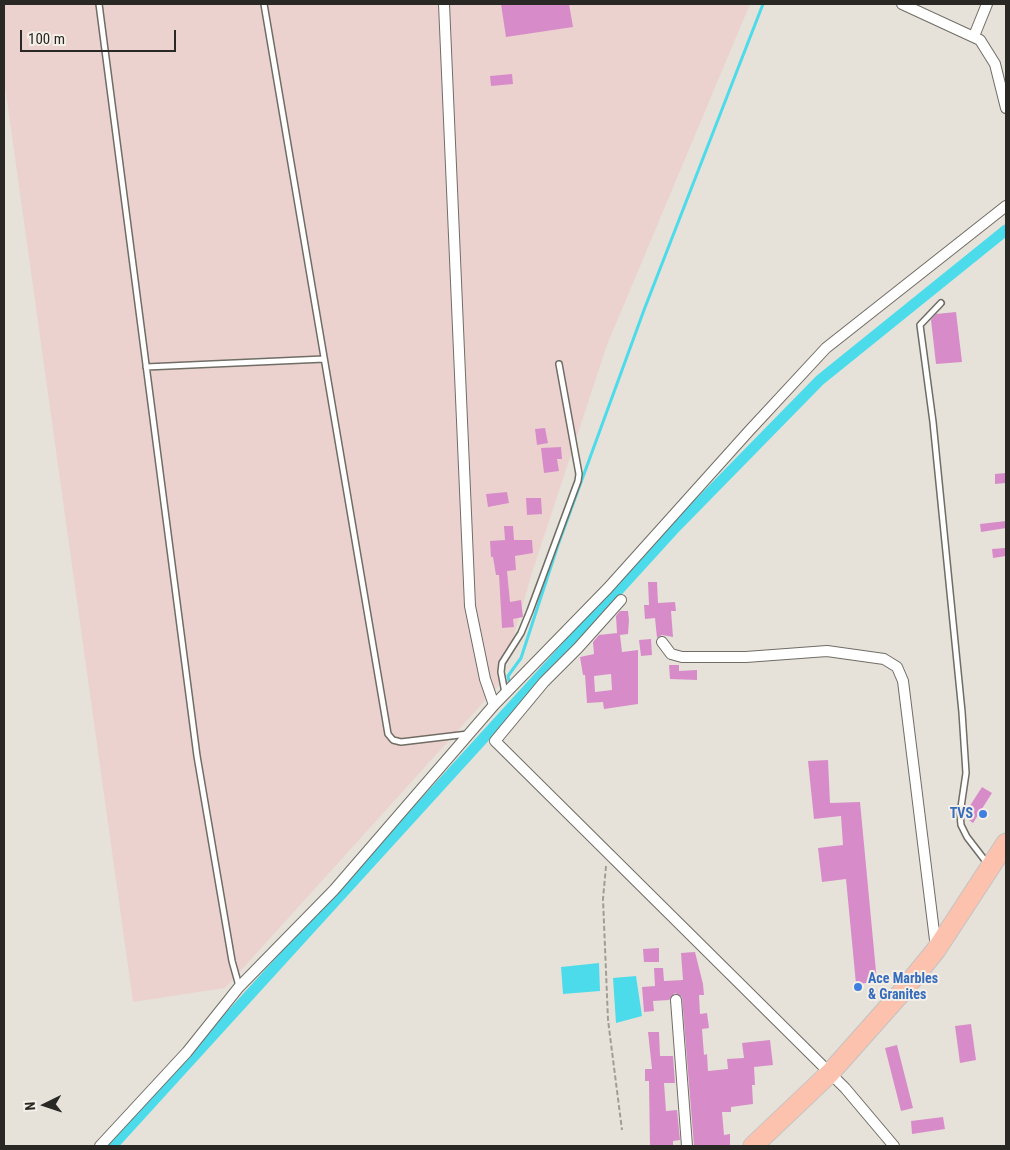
<!DOCTYPE html>
<html>
<head>
<meta charset="utf-8">
<style>
  body { margin:0 }
  #map { position:relative; width:1010px; height:1150px; overflow:hidden; background:#e6e2d9; font-family:"Roboto Condensed",sans-serif }
  canvas { display:block }
  .frame { position:absolute; inset:0; border:5px solid #2a2825; pointer-events:none }
  .north { position:absolute; left:20px; top:1080px; width:50px; height:50px; -webkit-text-stroke:4px #f4efe7; paint-order:stroke; rotate:266deg; font-size:14px; font-weight:700; line-height:20px; text-align:center; color:#2a2825 }
  .north::after { content:''; display:block; margin:auto; width:18px; height:22px; background:#2a2825; clip-path:polygon(50% 0,100% 100%,50% 72%,0 100%) }
  .scale { position:absolute; left:20px; top:30px; width:156px; height:22px; box-sizing:border-box; border:2px solid #2a2825; border-top:0; padding-left:6px; font-size:15px; line-height:18px; white-space:nowrap; color:#2a2825; -webkit-text-stroke:4px #f4efe7; paint-order:stroke }
</style>
</head>
<body>
<div id="map">
<canvas width="1010" height="1150"></canvas>
<div class="frame"></div>
<div class="north">N</div>
<div class="scale">100 m</div>
</div>
<script>
const c = document.querySelector('canvas').getContext('2d');
c.lineJoin = 'round';
function paint(path, color) { c.fillStyle = color; c.fill(path, 'evenodd'); }
const toPath = rows => new Path2D(rows.map(r => 'M' + r).join(''));
function strokePath(path, color, width, dash) { c.strokeStyle = color; c.lineWidth = width; c.lineCap = dash ? 'butt' : 'round'; c.setLineDash(dash || []); c.stroke(path); }
function write(font, color, halo, rows, align = 'center') {
  c.font = font + ' "Roboto Condensed",sans-serif'; c.lineWidth = 4; c.setLineDash([]); c.textBaseline = 'middle'; c.strokeStyle = halo; c.fillStyle = color; for (const [text, x, y, turn = 0] of rows) {
    c.save(); c.translate(x, y); c.rotate((+turn || 0) * Math.PI / 180); c.textAlign = isNaN(turn) ? turn : align; if (halo) c.strokeText(text, 0, 0); c.fillText(text, 0, 0); c.restore();
  }
}
paint(toPath([
  [4,4,750,4,607,345,532,573,500,684,225,988,133,1002,4,79]
]), '#ecd2cf');
paint(toPath([
  [599,963,600,991,563,994,561,967],
  [636,976,642,1016,616,1023,613,978]
]), '#4cdbea');
strokePath(toPath([
  [509,681,508,676,521,658,558,545,644,310,763,4]
]), '#4cdbea', 3);
strokePath(toPath([
  [112,1146,673,530,820,380,1006,230]
]), '#4cdbea', 11);
paint(toPath([
  [501,4,569,4,573,27,506,37],
  [512,74,513,84,491,86,490,76],
  [956,312,962,362,936,364,931,320,936,314],
  [545,428,548,443,537,445,535,429],
  [561,447,562,459,557,459,559,471,544,473,541,448],
  [1006,473,1006,483,995,484,995,474],
  [507,492,509,503,488,507,486,494],
  [526,498,541,498,542,514,527,515],
  [1006,521,1006,528,981,532,980,524],
  [504,526,513,526,514,540,532,540,533,553,515,556,516,570,507,571,510,602,521,600,523,617,513,619,514,627,502,628,499,575,496,575,493,557,491,557,490,541,505,540],
  [1005,548,1006,556,993,558,992,549],
  [648,582,657,582,658,603,675,602,676,611,671,611,673,637,662,635,657,638,655,618,645,619,644,605,649,605],
  [620,611,628,611,629,620,628,634,620,635,622,652,638,650,638,704,604,709,603,702,587,703,585,675,583,675,580,657,594,654,593,642,599,635,617,633,616,616],
  [611,674,612,690,595,692,594,676],
  [651,639,652,655,641,656,639,640],
  [669,665,679,665,679,671,697,670,697,680,670,679],
  [828,760,830,803,860,802,877,982,856,984,846,879,822,882,818,848,843,845,841,816,814,819,808,761],
  [982,787,992,793,973,823,965,817,964,815],
  [659,948,659,962,644,962,643,949],
  [695,952,703,984,704,995,699,995,700,1014,707,1013,709,1028,702,1029,704,1055,707,1054,708,1071,728,1069,727,1059,744,1058,742,1043,770,1040,773,1065,754,1067,755,1085,752,1085,753,1104,731,1107,731,1112,722,1112,724,1135,730,1134,730,1146,694,1146,682,997,675,993,669,1000,653,1001,654,1011,644,1012,642,987,655,986,654,968,663,968,664,981,683,980,681,953],
  [971,1024,976,1060,960,1063,955,1026],
  [648,1032,659,1032,660,1056,673,1056,675,1083,664,1083,666,1111,677,1110,680,1140,673,1141,673,1146,650,1146,649,1081,645,1081,645,1069,652,1069],
  [897,1045,913,1108,901,1111,885,1048],
  [943,1117,945,1129,912,1134,911,1121]
]), '#d78cc9');
const lane = toPath([
  [99,4,197,756,232,961,239,986],
  [264,4,388,734,393,740,401,742,468,734],
  [941,303,920,325,933,422,962,712,966,773,960,814,961,825,967,837,987,863],
  [146,367,324,359],
  [505,693,501,672,502,663,521,633,530,611,578,481,579,474,559,364]
]);
const street = toPath([
  [444,4,470,606,485,679,494,705],
  [902,4,980,40,995,64,1006,108],
  [974,36,987,4],
  [621,600,578,648,544,682,495,741,845,1088,894,1146],
  [662,642,671,654,682,657,746,657,827,651,884,659,897,667,903,681,936,948],
  [676,1000,687,1146],
  [100,1146,187,1052,239,987,334,890,494,705,608,588,749,431,826,348,1006,206]
]);
const highway = toPath([
  [753,1146,830,1073,901,993,936,950,1006,843]
]);
strokePath(lane, '#706d65', 8);
strokePath(street, '#706d65', 12);
strokePath(highway, '#c3c3c2', 21);
strokePath(toPath([
  [606,866,603,899,608,1020,622,1130]
]), '#a09d96', 2, [5, 2.5]);
strokePath(lane, '#fff', 5);
strokePath(street, '#fff', 10);
strokePath(highway, '#fcc2ae', 19);
for (const [x, y, r, color] of [
  [983,814,5,"#3f7fe0"],
  [858,987,5,"#3f7fe0"]
]) { const dot = new Path2D(); dot.arc(x, y, r, 0, 2 * Math.PI); c.fillStyle = color; c.fill(dot); strokePath(dot, '#f4efe7', 2); }
write('bold 14px', '#366cbe', '#f4efe7', [
  ["TVS",973,814],
  ["Ace Marbles",868,979,"left"],
  ["& Granites",868,995,"left"]
], 'right');
</script>
</body>
</html>
